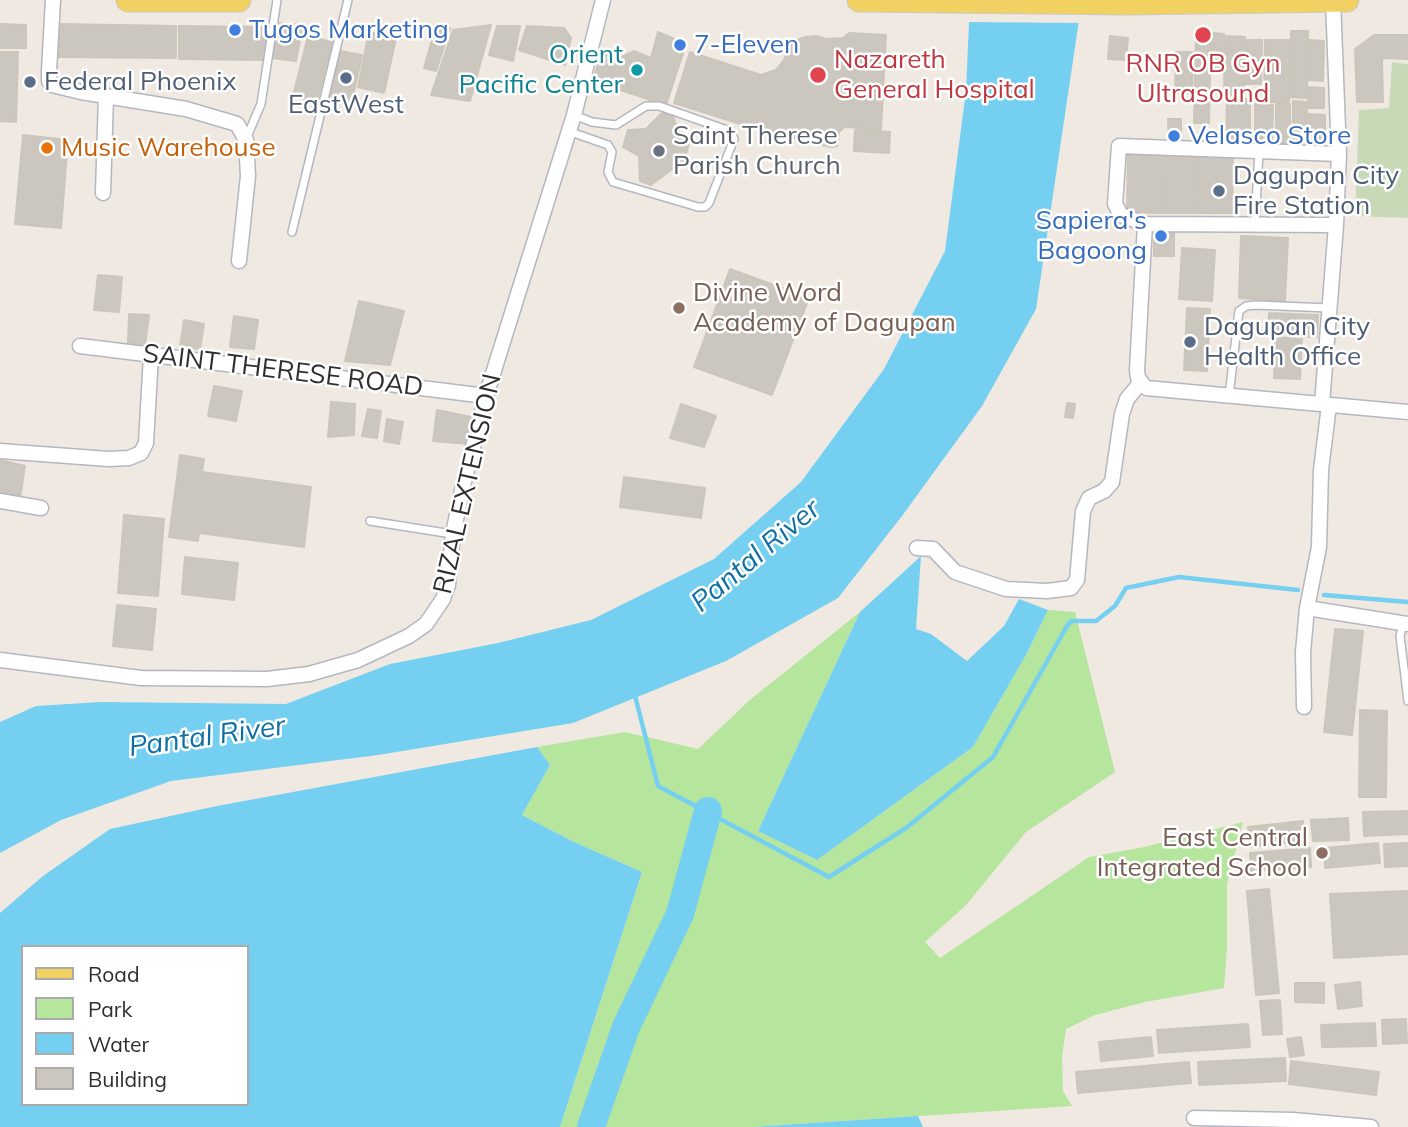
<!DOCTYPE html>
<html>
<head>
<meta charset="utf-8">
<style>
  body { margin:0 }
  #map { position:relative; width:1408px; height:1127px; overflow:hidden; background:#efe9e1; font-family:Mulish,sans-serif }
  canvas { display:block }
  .legend { position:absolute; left:21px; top:945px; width:228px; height:161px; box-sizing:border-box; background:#fff; border:2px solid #ababab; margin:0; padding:9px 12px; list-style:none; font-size:21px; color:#2e2e2e }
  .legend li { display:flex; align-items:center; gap:14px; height:35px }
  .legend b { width:35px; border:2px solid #ababab }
</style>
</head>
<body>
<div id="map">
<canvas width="1408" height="1127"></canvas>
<ul class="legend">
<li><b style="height:9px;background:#f2d163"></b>Road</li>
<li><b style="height:19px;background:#b6e59e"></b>Park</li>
<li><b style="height:19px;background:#75cff0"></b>Water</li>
<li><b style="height:19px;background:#cbc7bf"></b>Building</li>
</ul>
</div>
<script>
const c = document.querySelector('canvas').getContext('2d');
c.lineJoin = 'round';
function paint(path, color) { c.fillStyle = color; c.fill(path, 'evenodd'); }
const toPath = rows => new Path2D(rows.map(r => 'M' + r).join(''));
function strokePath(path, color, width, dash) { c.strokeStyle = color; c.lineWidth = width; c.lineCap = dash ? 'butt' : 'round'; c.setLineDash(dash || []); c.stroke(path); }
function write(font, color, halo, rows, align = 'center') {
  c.font = font + ' Mulish,sans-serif'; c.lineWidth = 5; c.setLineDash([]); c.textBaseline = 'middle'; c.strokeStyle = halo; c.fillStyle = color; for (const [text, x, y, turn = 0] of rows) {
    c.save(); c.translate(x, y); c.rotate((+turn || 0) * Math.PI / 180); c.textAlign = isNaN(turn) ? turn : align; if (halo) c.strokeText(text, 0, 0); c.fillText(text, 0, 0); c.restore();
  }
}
paint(toPath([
  [1048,610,1075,612,1115,772,1026,832,966,905,925,942,940,958,1089,857,1145,847,1243,822,1227,884,1227,948,1224,988,1145,1002,1095,1015,1066,1029,1062,1057,1063,1091,1072,1106,752,1127,560,1127,642,872,572,841,522,815,550,765,537,747,625,732,698,749,751,699,860,612,758,831,817,860,973,747,1026,655]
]), '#b6e59e');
paint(toPath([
  [1392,62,1408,64,1408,218,1355,216,1359,110,1389,108]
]), '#c8d9b8');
paint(toPath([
  [970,0,1082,0,1036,309,982,406,902,516,838,598,726,661,573,723,378,755,171,781,61,820,0,853,0,722,36,706,101,702,286,704,390,664,498,643,591,620,714,559,801,482,884,369,945,251,966,91],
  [921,556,916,629,931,634,967,661,1004,626,1019,599,1048,610,1026,655,973,747,817,860,758,831,860,612],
  [537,747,550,765,522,815,572,841,642,872,560,1127,0,1127,0,913,43,876,110,829,217,806],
  [23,947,247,947,247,1104,23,1104],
  [918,1116,923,1127,752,1127]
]), '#75cff0');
paint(toPath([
  [966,0,1085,0,1082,23,965,22]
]), '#efe9e1');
strokePath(toPath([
  [1324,595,1408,602],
  [634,692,658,786,829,877,906,828,993,757,1067,626,1071,621,1096,621,1115,606,1126,588,1179,577,1298,590]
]), '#75cff0', 4.5);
strokePath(toPath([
  [591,1127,626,1027,680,914,708,811]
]), '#75cff0', 28);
const building = toPath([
  [277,23,303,25,296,61,271,58,277,23],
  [0,24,26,25,26,48,0,48,0,24],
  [58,24,176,26,176,58,58,57,58,24],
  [491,25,470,101,431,95,453,30,491,25],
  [179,26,266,27,266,60,179,59,179,26],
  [497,26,520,26,513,61,489,55,497,26],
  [527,26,564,28,571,38,565,65,519,50,527,26],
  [450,28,436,71,424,68,435,29,450,28],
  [1291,31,1308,31,1307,98,1290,97,1291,31],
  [369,32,396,38,384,93,358,87,369,32],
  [658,32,686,44,666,105,593,81,601,53,618,59,634,51,651,58,658,32],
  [1196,32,1211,32,1209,123,1194,123,1196,32],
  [849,33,886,35,881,129,844,127,839,132,837,146,832,147,766,132,674,103,690,52,761,75,776,70,784,60,788,49,795,41,805,37,816,36,826,39,843,38,849,33],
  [1213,33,1224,34,1223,73,1212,73,1213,33],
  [1374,35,1408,35,1408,59,1382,58,1383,102,1357,102,1355,49,1374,35],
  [308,36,332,42,317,102,293,96,308,36],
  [1110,36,1128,38,1126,60,1108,59,1110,36],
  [1225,36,1245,37,1244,95,1224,95,1225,36],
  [1247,40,1262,40,1261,84,1246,84,1247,40],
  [1265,40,1290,40,1289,102,1264,102,1265,40],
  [1309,40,1324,41,1323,81,1308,80,1309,40],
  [340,51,362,55,351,105,329,100,340,51],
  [0,52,18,52,16,122,0,121,0,52],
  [1176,52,1193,52,1192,93,1175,93,1176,52],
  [1308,87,1324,88,1324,108,1308,108,1308,87],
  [1227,99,1250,99,1250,146,1226,145,1227,99],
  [1293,101,1307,102,1306,145,1293,145,1293,101],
  [1255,104,1273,105,1272,141,1255,141,1255,104],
  [1276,104,1290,104,1290,146,1276,145,1276,104],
  [662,113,673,116,682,141,689,143,683,167,676,166,651,185,640,181,639,156,623,147,628,130,646,129,662,113],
  [1308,114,1325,115,1325,144,1307,143,1308,114],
  [1168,119,1181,119,1181,139,1169,139,1168,119],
  [855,129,890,132,889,153,854,151,855,129],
  [23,135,68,140,61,228,15,224,23,135],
  [1128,156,1163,156,1162,213,1127,212,1128,156],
  [1163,156,1198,157,1197,213,1162,213,1163,156],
  [1198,157,1233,157,1232,213,1197,213,1198,157],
  [1154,231,1174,231,1174,256,1154,256,1154,231],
  [1241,236,1288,238,1285,301,1239,298,1241,236],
  [1182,248,1215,250,1212,301,1179,299,1182,248],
  [730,269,809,298,772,395,694,367,730,269],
  [98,275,122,277,119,312,94,310,98,275],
  [359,301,404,311,390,365,345,361,359,301],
  [1187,308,1210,309,1207,371,1184,370,1187,308],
  [1269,313,1318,315,1317,337,1294,336,1295,330,1268,329,1269,313],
  [129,314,149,315,145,345,128,343,129,314],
  [234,316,258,320,254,349,230,347,234,316],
  [184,320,204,324,200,349,180,347,184,320],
  [1276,337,1302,339,1300,379,1274,378,1276,337],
  [214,386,242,391,236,421,208,416,214,386],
  [331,402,355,404,354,435,328,437,331,402],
  [1067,403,1075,404,1073,418,1065,417,1067,403],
  [681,404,716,416,704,447,670,438,681,404],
  [368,409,381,411,377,438,362,436,368,409],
  [437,410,476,418,469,444,433,441,437,410],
  [387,419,403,422,399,444,384,441,387,419],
  [180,455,204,459,202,472,311,487,304,547,199,533,198,541,169,537,180,455],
  [0,460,25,466,20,498,0,496,0,460],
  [624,477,705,488,701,518,620,507,624,477],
  [124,515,164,519,158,596,118,593,124,515],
  [185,557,238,563,234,600,182,594,185,557],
  [117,605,156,609,152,650,113,646,117,605],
  [1335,629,1363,631,1352,735,1324,732,1335,629],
  [1360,710,1387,711,1386,797,1359,797,1360,710],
  [1408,811,1408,834,1364,836,1363,812,1408,811],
  [1348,818,1349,840,1313,841,1311,820,1348,818],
  [1303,821,1305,841,1250,847,1248,827,1303,821],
  [1378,843,1380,863,1325,868,1324,848,1378,843],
  [1408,843,1408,866,1385,867,1384,844,1408,843],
  [1310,848,1311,867,1251,871,1250,853,1310,848],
  [1269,889,1279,993,1256,995,1247,891,1269,889],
  [1408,891,1408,954,1334,958,1330,894,1408,891],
  [1360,982,1362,1006,1338,1009,1335,985,1360,982],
  [1295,983,1324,983,1324,1003,1295,1002,1295,983],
  [1280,1000,1282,1034,1263,1035,1260,1001,1280,1000],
  [1406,1019,1407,1043,1383,1044,1382,1020,1406,1019],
  [1375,1023,1376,1046,1322,1047,1321,1025,1375,1023],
  [1248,1024,1250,1047,1159,1053,1157,1030,1248,1024],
  [1151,1037,1153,1056,1101,1061,1099,1042,1151,1037],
  [1301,1037,1304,1055,1290,1057,1287,1039,1301,1037],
  [1285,1058,1286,1081,1199,1085,1198,1062,1285,1058],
  [1291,1061,1379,1072,1376,1095,1289,1084,1291,1061],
  [1189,1062,1191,1083,1078,1093,1076,1072,1189,1062]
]);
paint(building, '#cbc7bf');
strokePath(building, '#cbc5ba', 2);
const service = toPath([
  [568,131,608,145,612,152,608,172,613,182,698,207,705,207,709,203,734,139,730,131,659,106,646,106,616,125,592,122,574,115],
  [246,139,261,104,277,0],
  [1255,224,1259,152],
  [292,232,348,0],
  [1229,396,1239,311,1246,306,1256,305,1329,308],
  [370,521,452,534],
  [1403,624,1400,636,1408,701]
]);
const minor = toPath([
  [53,0,49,71,49,81,52,85,81,92,186,109,237,124,246,140,248,176,239,261],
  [103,193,106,96],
  [1145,224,1137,370,1138,378,1146,388,1408,412],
  [1336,225,1145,224,1121,215,1115,204,1119,146,1339,154],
  [80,346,486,396],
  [1322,404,1336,225,1339,154,1333,0],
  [0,451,109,459,129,458,141,453,146,443,151,355],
  [0,501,41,508],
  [917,548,933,549,955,572,1006,589,1047,591,1071,588,1077,580,1083,511,1089,498,1104,491,1112,482,1122,414,1127,399,1141,382],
  [1307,608,1408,624],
  [0,660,141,678,267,679,309,674,358,660,409,636,426,624,443,599,448,585,453,534,462,490,486,396,574,115,603,0],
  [1304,707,1303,652,1307,608,1319,547,1321,470,1329,405],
  [1194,1118,1293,1120,1371,1127]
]);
const primary = toPath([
  [128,0,239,0],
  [859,0,1127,3,1347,0]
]);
strokePath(service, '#b4b7c1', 10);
strokePath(minor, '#b4b7c1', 17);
strokePath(primary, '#c9c9c9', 25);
strokePath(service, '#fff', 7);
strokePath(minor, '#fff', 14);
strokePath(primary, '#f2d163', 23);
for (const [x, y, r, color] of [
  [235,30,7,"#3f7fe0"],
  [1203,35,9,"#e0444e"],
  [680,45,7,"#3f7fe0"],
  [637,70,7,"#0f9aa8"],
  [818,75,9,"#e0444e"],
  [346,78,7,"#5c6f8a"],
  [30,82,7,"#5c6f8a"],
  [1174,136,7,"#3f7fe0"],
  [47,148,7,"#e8710a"],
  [659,151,7,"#6b7280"],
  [1219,191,7,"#5c6f8a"],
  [1161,236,7,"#3f7fe0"],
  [679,308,7,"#8d6e63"],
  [1190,342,7,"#5c6f8a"],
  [1322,853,7,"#8d6e63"]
]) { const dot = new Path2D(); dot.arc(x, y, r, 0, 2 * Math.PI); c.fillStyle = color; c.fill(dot); strokePath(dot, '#fff', 2.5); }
write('26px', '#366cbe', '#fff', [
  ["Tugos Marketing",249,30],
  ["7-Eleven",694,45],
  ["Velasco Store",1188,136],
  ["Sapiera's",1147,221,"right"],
  ["Bagoong",1147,251,"right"]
], 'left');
write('26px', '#0d838f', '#fff', [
  ["Orient",623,55],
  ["Pacific Center",623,85]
], 'right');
write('26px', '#be3a42', '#fff', [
  ["Nazareth",834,60],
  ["General Hospital",834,90],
  ["RNR OB Gyn",1203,64,"center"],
  ["Ultrasound",1203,94,"center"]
], 'left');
write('26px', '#4e5e75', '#fff', [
  ["Federal Phoenix",44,82],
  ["EastWest",346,105,"center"],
  ["Dagupan City",1233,176],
  ["Fire Station",1233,206],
  ["Dagupan City",1204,327],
  ["Health Office",1204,357]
], 'left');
write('26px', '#5b616d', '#fff', [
  ["Saint Therese",673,136],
  ["Parish Church",673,166]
], 'left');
write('26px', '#c56008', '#fff', [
  ["Music Warehouse",61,148]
], 'left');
write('26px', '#785e54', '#fff', [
  ["Divine Word",693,293],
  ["Academy of Dagupan",693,323],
  ["East Central",1308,838,"right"],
  ["Integrated School",1308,868,"right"]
], 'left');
write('26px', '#2e2e2e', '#fff', [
  ["SAINT THERESE ROAD",283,371,7],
  ["RIZAL EXTENSION",468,484,-77]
]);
write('italic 28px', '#0d6fa3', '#fff', [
  ["Pantal River",756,556,-40],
  ["Pantal River",207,737,-8]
]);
</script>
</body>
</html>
